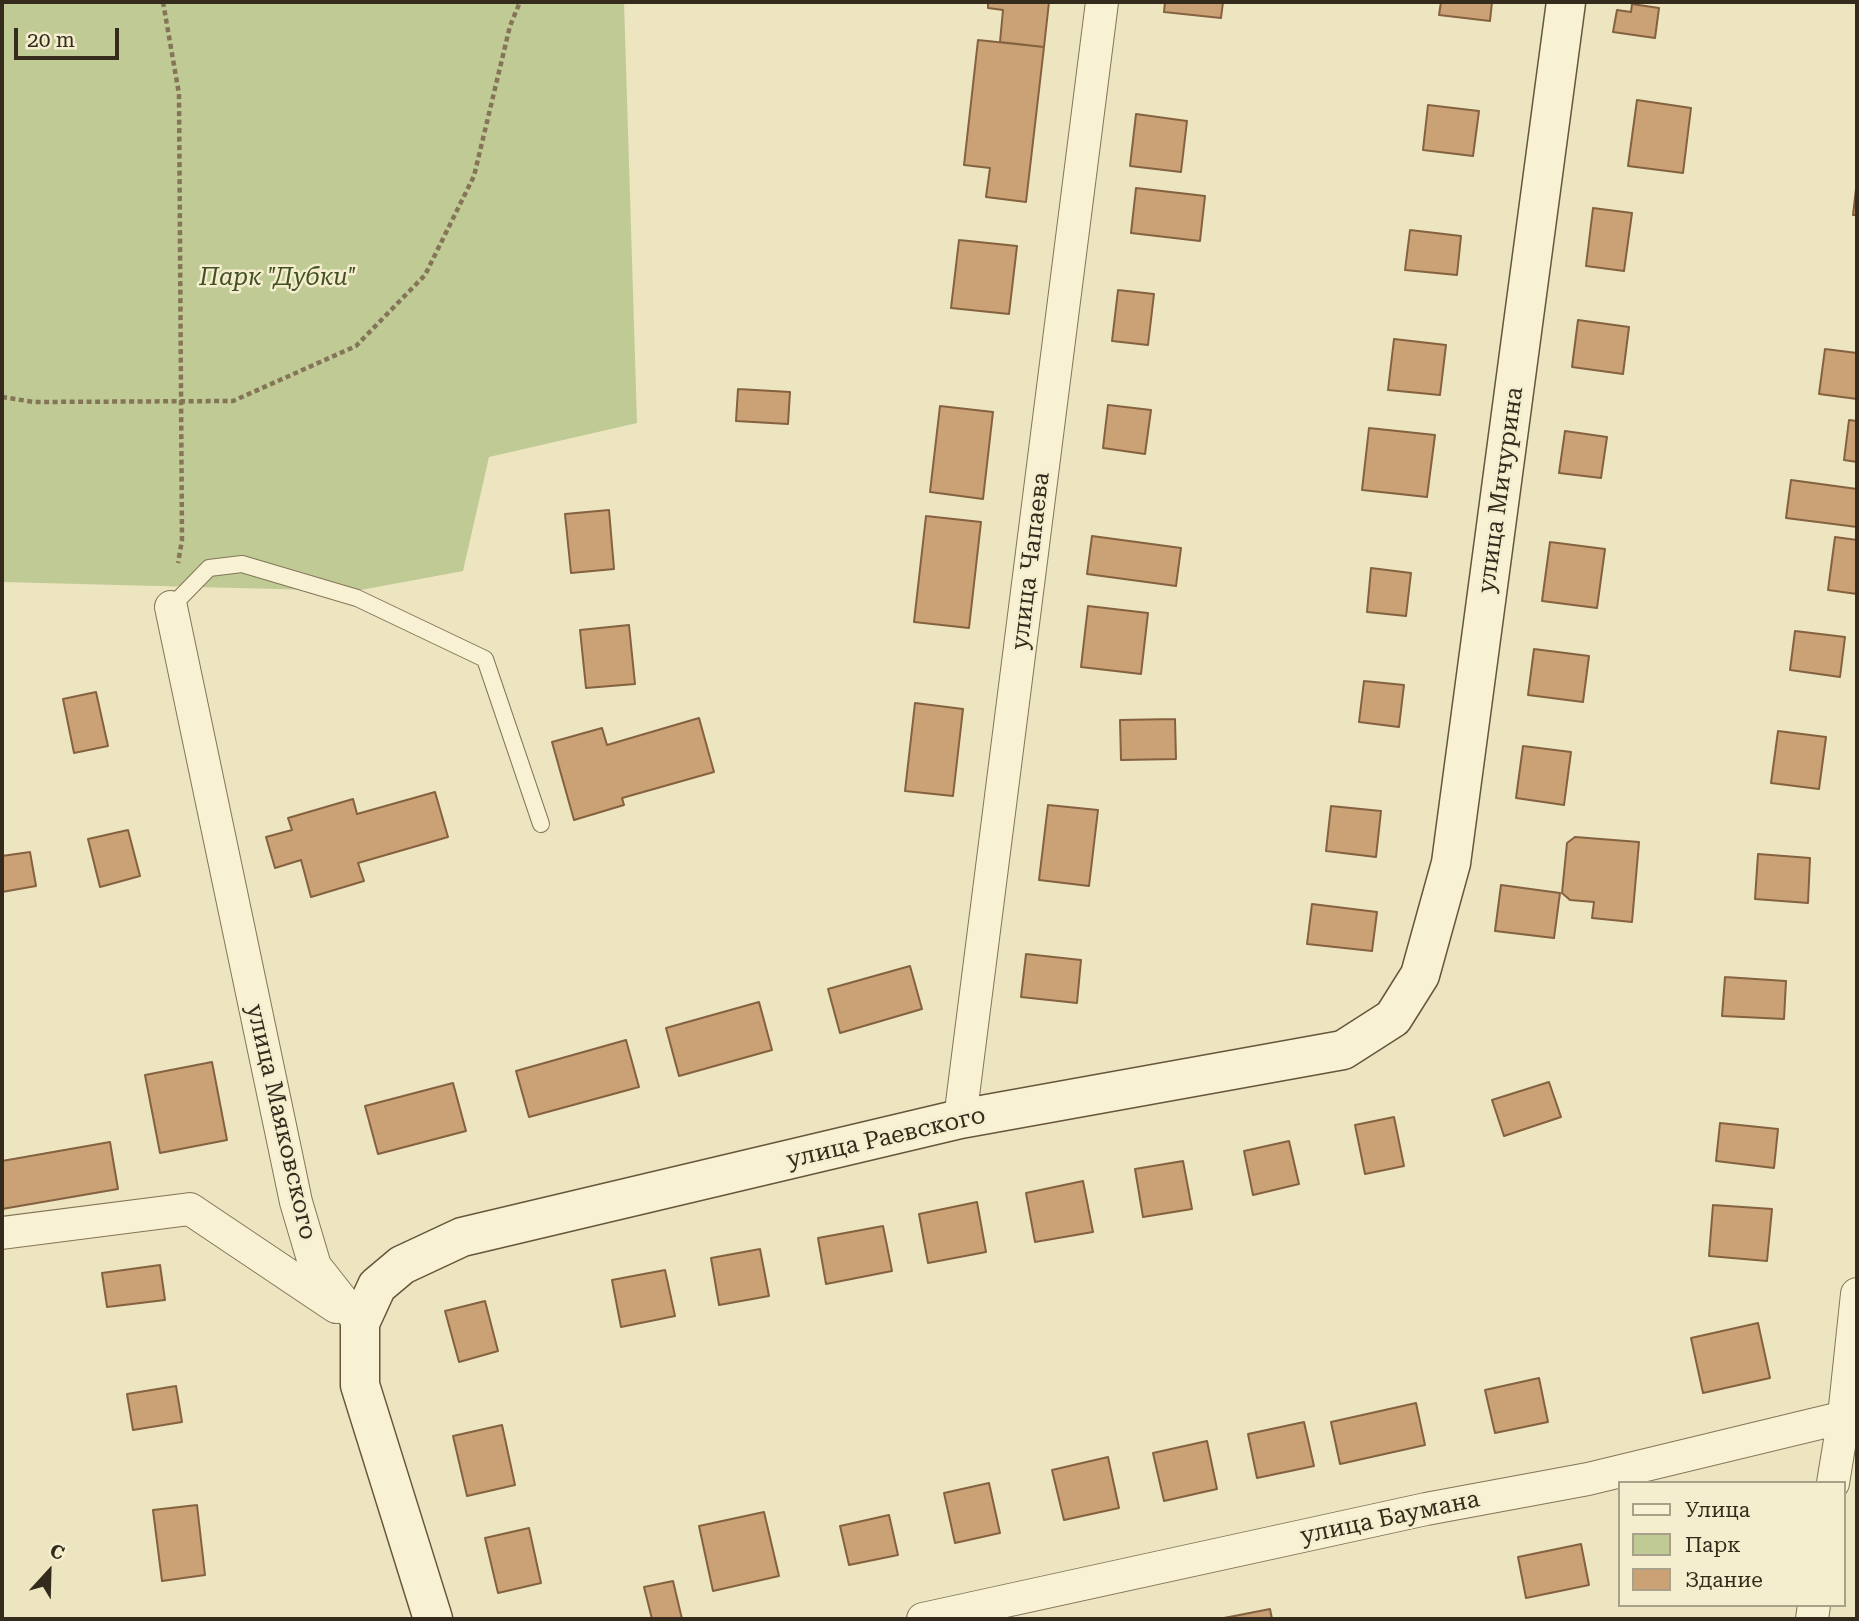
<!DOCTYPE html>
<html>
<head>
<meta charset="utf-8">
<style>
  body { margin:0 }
  #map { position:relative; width:1859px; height:1621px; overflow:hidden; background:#ede4c0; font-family:"Roboto Serif",serif }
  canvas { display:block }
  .frame { position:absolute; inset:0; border:4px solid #352b1d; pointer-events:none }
  .legend { position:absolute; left:1618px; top:1481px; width:228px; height:126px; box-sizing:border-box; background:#f4eecf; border:2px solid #a8a088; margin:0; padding:9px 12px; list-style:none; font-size:21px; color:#352b1d }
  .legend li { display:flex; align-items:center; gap:14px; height:35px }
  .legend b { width:35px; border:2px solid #a8a088 }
  .north { position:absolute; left:14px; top:1537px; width:70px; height:70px; -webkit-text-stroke:5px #f4eecf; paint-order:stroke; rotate:22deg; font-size:19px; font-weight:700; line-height:28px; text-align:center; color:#352b1d }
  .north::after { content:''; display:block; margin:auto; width:24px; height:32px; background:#352b1d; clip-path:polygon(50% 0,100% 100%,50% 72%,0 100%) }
  .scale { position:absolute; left:14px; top:28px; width:105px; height:32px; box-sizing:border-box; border:4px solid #352b1d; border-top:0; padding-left:9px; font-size:21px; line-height:24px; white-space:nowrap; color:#352b1d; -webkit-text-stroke:5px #f4eecf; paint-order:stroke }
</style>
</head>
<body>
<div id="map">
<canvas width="1859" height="1621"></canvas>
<div class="frame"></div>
<ul class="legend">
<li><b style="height:9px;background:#f8f1d3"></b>Улица</li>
<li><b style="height:19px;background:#bfca94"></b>Парк</li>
<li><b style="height:19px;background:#caa276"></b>Здание</li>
</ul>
<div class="north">С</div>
<div class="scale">20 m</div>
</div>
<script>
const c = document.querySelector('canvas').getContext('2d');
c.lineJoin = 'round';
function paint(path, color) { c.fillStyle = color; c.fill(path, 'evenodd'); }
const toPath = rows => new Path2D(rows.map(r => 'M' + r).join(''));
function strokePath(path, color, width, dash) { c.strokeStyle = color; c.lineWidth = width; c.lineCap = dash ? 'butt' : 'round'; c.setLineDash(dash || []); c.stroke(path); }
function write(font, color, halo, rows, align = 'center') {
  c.font = font + ' "Roboto Serif",serif'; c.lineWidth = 5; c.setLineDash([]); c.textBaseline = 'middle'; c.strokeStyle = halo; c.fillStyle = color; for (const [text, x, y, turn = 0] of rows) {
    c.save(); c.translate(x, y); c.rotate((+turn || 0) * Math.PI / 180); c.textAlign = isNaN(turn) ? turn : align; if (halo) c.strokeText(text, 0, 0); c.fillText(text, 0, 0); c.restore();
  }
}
paint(toPath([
  [2,2,624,2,637,423,489,457,463,571,355,591,2,582]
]), '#bfca94');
const building = toPath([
  [988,2,1049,2,1044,47,1000,42,1003,10,988,8,988,2],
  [1165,2,1223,2,1221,18,1164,12,1165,2],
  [1441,2,1492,2,1490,21,1439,15,1441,2],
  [1632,4,1659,8,1655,38,1613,32,1617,10,1631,12,1632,4],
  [978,40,1044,47,1026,202,986,197,990,168,964,165,978,40],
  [1637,100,1691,108,1683,173,1628,166,1637,100],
  [1428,105,1479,111,1473,156,1423,150,1428,105],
  [1136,114,1187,121,1181,172,1130,166,1136,114],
  [1857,180,1857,215,1853,215,1857,180],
  [1136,188,1205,196,1200,241,1131,233,1136,188],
  [1593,208,1632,213,1624,271,1586,266,1593,208],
  [1410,230,1461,236,1457,275,1405,270,1410,230],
  [959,240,1017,246,1009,314,951,308,959,240],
  [1118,290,1154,294,1148,345,1112,341,1118,290],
  [1578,320,1629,327,1623,374,1572,367,1578,320],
  [1394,339,1446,345,1440,395,1388,390,1394,339],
  [1825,349,1857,353,1857,399,1819,394,1825,349],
  [738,389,790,392,788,424,736,421,738,389],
  [1108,405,1151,410,1145,454,1103,448,1108,405],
  [940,406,993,412,983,499,930,492,940,406],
  [1849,420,1857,421,1857,462,1844,460,1849,420],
  [1369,428,1435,435,1427,497,1362,490,1369,428],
  [1565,431,1607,437,1601,478,1559,473,1565,431],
  [1791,480,1857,489,1857,527,1786,518,1791,480],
  [609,510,614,569,571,573,565,514,609,510],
  [926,516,981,522,969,628,914,622,926,516],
  [1092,536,1181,548,1176,586,1087,574,1092,536],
  [1835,537,1857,540,1857,594,1828,590,1835,537],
  [1550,542,1605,549,1597,608,1542,601,1550,542],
  [1371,568,1411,573,1406,616,1367,612,1371,568],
  [1088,606,1148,613,1141,674,1081,667,1088,606],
  [629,625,635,684,586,688,580,630,629,625],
  [1795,631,1845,637,1840,677,1790,670,1795,631],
  [1534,649,1589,656,1583,702,1528,695,1534,649],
  [1364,681,1404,685,1399,727,1359,722,1364,681],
  [96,692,108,746,74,753,63,699,96,692],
  [915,703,963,709,953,796,905,791,915,703],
  [699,718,714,772,622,798,624,805,574,820,552,742,602,728,607,745,699,718],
  [1175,719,1176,759,1121,760,1120,720,1175,719],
  [1778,731,1826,737,1819,789,1771,783,1778,731],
  [1523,746,1571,752,1564,805,1516,798,1523,746],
  [435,792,448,837,358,863,364,881,311,897,301,860,275,868,266,837,292,830,288,818,353,799,357,814,435,792],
  [1048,805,1098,810,1089,886,1039,880,1048,805],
  [1331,806,1381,811,1376,857,1326,851,1331,806],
  [128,830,140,876,100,887,88,839,128,830],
  [1575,837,1639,842,1632,922,1592,918,1594,902,1570,900,1562,893,1567,843,1575,837],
  [30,852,36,886,2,892,2,856,30,852],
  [1758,854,1810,858,1808,903,1755,899,1758,854],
  [1501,885,1560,893,1554,938,1495,931,1501,885],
  [1312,904,1377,912,1372,951,1307,944,1312,904],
  [1026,954,1081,960,1077,1003,1021,997,1026,954],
  [910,966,922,1009,840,1033,828,989,910,966],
  [1725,977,1786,981,1784,1019,1722,1016,1725,977],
  [759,1002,772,1050,679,1076,666,1028,759,1002],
  [626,1040,639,1087,529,1117,516,1071,626,1040],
  [212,1062,227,1140,160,1153,145,1075,212,1062],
  [1549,1082,1561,1117,1504,1136,1492,1100,1549,1082],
  [453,1083,466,1131,378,1154,365,1106,453,1083],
  [1394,1117,1404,1166,1365,1174,1355,1125,1394,1117],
  [1720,1123,1778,1129,1774,1168,1716,1161,1720,1123],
  [1289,1141,1299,1184,1253,1195,1244,1151,1289,1141],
  [110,1142,118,1189,2,1209,2,1161,110,1142],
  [1183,1161,1192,1209,1143,1217,1135,1169,1183,1161],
  [1083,1181,1093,1232,1035,1242,1026,1193,1083,1181],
  [977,1202,986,1252,928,1263,919,1214,977,1202],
  [1713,1205,1772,1209,1767,1261,1709,1256,1713,1205],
  [883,1226,892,1271,826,1284,818,1238,883,1226],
  [760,1249,769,1296,719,1305,711,1258,760,1249],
  [160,1265,165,1300,107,1307,102,1273,160,1265],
  [665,1270,675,1316,621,1327,612,1280,665,1270],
  [485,1301,498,1351,459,1362,445,1311,485,1301],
  [1758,1323,1770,1378,1703,1393,1691,1338,1758,1323],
  [1539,1378,1548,1422,1495,1433,1485,1390,1539,1378],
  [176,1386,182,1422,133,1430,127,1394,176,1386],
  [1416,1403,1425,1445,1340,1464,1331,1422,1416,1403],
  [1304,1422,1314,1466,1257,1478,1248,1434,1304,1422],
  [502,1425,515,1485,467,1496,453,1436,502,1425],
  [1207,1441,1217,1489,1164,1501,1153,1453,1207,1441],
  [1108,1457,1119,1508,1064,1520,1052,1470,1108,1457],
  [989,1483,1000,1533,955,1543,944,1493,989,1483],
  [197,1505,205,1575,162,1581,153,1510,197,1505],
  [764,1512,779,1576,713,1591,699,1526,764,1512],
  [889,1515,898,1555,849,1565,840,1526,889,1515],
  [529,1528,541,1583,498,1593,485,1538,529,1528],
  [1581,1544,1589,1585,1526,1598,1518,1557,1581,1544],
  [673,1581,682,1619,652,1619,644,1587,673,1581],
  [1270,1609,1272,1619,1219,1619,1270,1609]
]);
paint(building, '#caa276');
strokePath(building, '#84613f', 2);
const lane = toPath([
  [171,607,209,568,242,564,357,598,485,659,541,824]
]);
const street = toPath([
  [171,607,296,1202,315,1266,360,1323],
  [960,1119,1102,2],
  [2,1233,190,1209,336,1307],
  [1833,1483,1844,1416,1857,1294],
  [923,1619,1426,1509,1588,1479,1857,1414],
  [1812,1619,1814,1605]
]);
const secondary = toPath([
  [433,1619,360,1385,360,1323,377,1286,402,1265,462,1237,960,1119,1343,1050,1393,1018,1420,975,1451,863,1566,2]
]);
strokePath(lane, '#857558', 18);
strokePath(street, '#857558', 34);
strokePath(secondary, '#67563c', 41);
strokePath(toPath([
  [163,2,179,94,182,540,178,563],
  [2,397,34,402,233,401,356,346,425,275,474,176,510,26,520,2]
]), '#857558', 4.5, [5, 3.5]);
strokePath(lane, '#f8f1d3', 16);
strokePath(street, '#f8f1d3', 32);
strokePath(secondary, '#f8f1d3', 38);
write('italic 24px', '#415124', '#f4eecf', [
  ["Парк \"Дубки\"",278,278]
]);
write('24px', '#352b1d', '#f4eecf', [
  ["улица Мичурина",1501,490,-82],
  ["улица Чапаева",1031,561,-83],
  ["улица Маяковского",281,1122,77],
  ["улица Раевского",886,1138,-13],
  ["улица Баумана",1390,1518,-12]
]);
</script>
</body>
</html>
